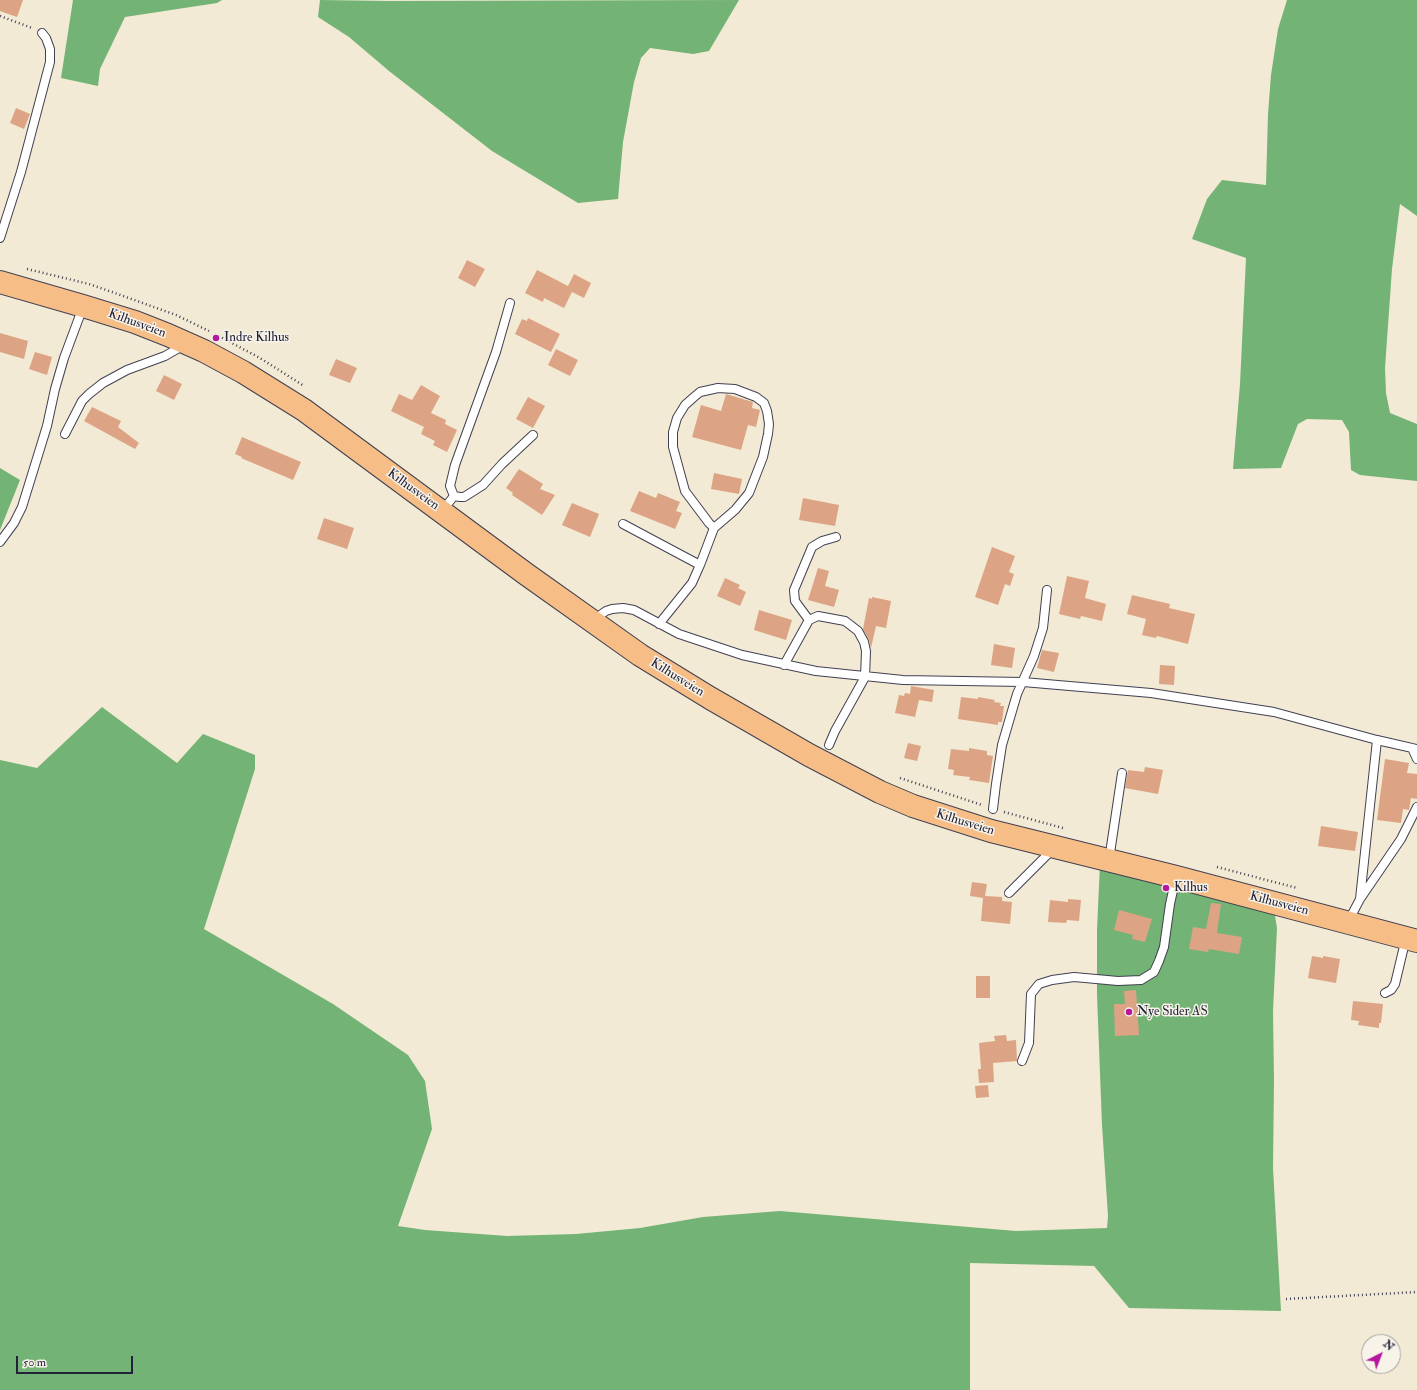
<!DOCTYPE html>
<html>
<head>
<meta charset="utf-8">
<style>
  body { margin:0 }
  #map { position:relative; width:1417px; height:1390px; overflow:hidden; background:#f2ead4; font-family:"IM FELL Double Pica",serif }
  canvas { display:block }
  .north { position:absolute; left:1361px; top:1334px; width:40px; height:40px; box-sizing:border-box; background:#f7f3e8; border:1px solid #a29fa3; border-radius:50%; rotate:42deg; font-size:11px; font-weight:700; line-height:16px; text-align:center; color:#22223b }
  .north::after { content:''; display:block; margin:auto; width:14px; height:18px; background:#b5179e; clip-path:polygon(50% 0,100% 100%,50% 72%,0 100%) }
  .scale { position:absolute; left:16px; top:1356px; width:117px; height:18px; box-sizing:border-box; border:2px solid #22223b; border-top:0; padding-left:5px; font-size:12px; line-height:14px; white-space:nowrap; color:#22223b; -webkit-text-stroke:3px #f7f3e8; paint-order:stroke }
</style>
</head>
<body>
<div id="map">
<canvas width="1417" height="1390"></canvas>
<div class="north">N</div>
<div class="scale">50 m</div>
</div>
<script>
const c = document.querySelector('canvas').getContext('2d');
c.lineJoin = 'round';
function paint(path, color) { c.fillStyle = color; c.fill(path, 'evenodd'); }
const toPath = rows => new Path2D(rows.map(r => 'M' + r).join(''));
function strokePath(path, color, width, dash) { c.strokeStyle = color; c.lineWidth = width; c.lineCap = dash ? 'butt' : 'round'; c.setLineDash(dash || []); c.stroke(path); }
function write(font, color, halo, rows, align = 'center') {
  c.font = font + ' "IM FELL Double Pica",serif'; c.lineWidth = 3; c.setLineDash([]); c.textBaseline = 'middle'; c.strokeStyle = halo; c.fillStyle = color; for (const [text, x, y, turn = 0] of rows) {
    c.save(); c.translate(x, y); c.rotate((+turn || 0) * Math.PI / 180); c.textAlign = isNaN(turn) ? turn : align; if (halo) c.strokeText(text, 0, 0); c.fillText(text, 0, 0); c.restore();
  }
}
paint(toPath([
  [73,0,222,0,217,3,125,17,100,69,98,86,61,78],
  [320,0,388,1,739,0,709,51,693,54,650,48,641,58,634,82,623,142,618,199,578,203,492,151,389,71,349,37,318,17],
  [1287,0,1417,0,1417,216,1400,204,1392,269,1385,368,1386,393,1390,413,1417,424,1417,481,1360,475,1351,470,1349,432,1342,420,1307,419,1298,424,1281,468,1233,469,1240,384,1246,258,1192,239,1207,199,1222,180,1266,185,1268,114,1271,75,1278,29],
  [0,468,20,480,0,530],
  [102,707,177,763,203,734,255,755,255,769,204,929,333,1004,408,1055,425,1081,432,1129,398,1226,425,1230,507,1236,576,1234,640,1228,703,1217,780,1211,1016,1231,1107,1228,1108,1216,1102,1125,1097,995,1097,930,1100,863,1271,892,1277,928,1273,1011,1274,1080,1273,1168,1281,1311,1129,1308,1094,1266,970,1263,970,1390,0,1390,0,760,37,768]
]), '#73b375');
paint(toPath([
  [0,0,23,0,17,17,0,11],
  [16,108,30,114,24,129,10,123],
  [467,260,485,269,475,287,458,278],
  [537,270,568,286,574,274,591,283,584,298,572,292,564,308,544,298,543,302,525,293],
  [528,318,560,334,551,352,515,334,522,319,527,321],
  [0,333,28,341,24,359,0,352],
  [556,349,578,360,570,376,548,365],
  [35,352,52,357,47,375,29,369],
  [336,359,357,368,350,383,329,375],
  [164,375,182,384,174,400,156,391],
  [421,385,440,396,431,413,446,420,445,424,457,430,447,452,433,445,435,441,421,434,424,427,391,411,399,394,412,400],
  [726,394,753,402,752,408,760,410,756,427,748,425,741,450,692,437,701,405,721,411],
  [528,397,545,406,533,428,516,419],
  [92,407,121,421,118,427,139,443,135,449,84,421],
  [242,437,301,462,293,480,241,458,242,457,235,454],
  [519,469,543,484,540,489,555,495,542,515,512,495,513,493,506,488],
  [714,473,742,479,739,494,711,489],
  [639,491,656,498,658,493,680,502,676,511,682,513,675,529,630,511],
  [803,498,839,505,835,526,799,520],
  [572,503,599,514,590,537,562,525],
  [324,518,354,528,347,549,317,539],
  [992,547,1015,556,1009,572,1014,574,1010,586,1005,584,998,605,975,597],
  [818,568,829,571,825,586,839,590,834,607,808,600],
  [1067,576,1089,581,1085,598,1106,604,1102,621,1081,616,1080,619,1059,614],
  [725,578,740,585,738,588,746,592,740,606,717,596],
  [1132,595,1170,604,1169,608,1195,614,1188,644,1157,636,1156,638,1142,635,1146,619,1127,614],
  [872,597,891,601,886,628,876,626,871,648,869,640,863,629,869,598,872,599],
  [759,610,792,620,786,640,754,630],
  [994,644,1015,648,1012,668,991,665],
  [1042,650,1059,653,1054,672,1037,668],
  [1160,665,1175,666,1174,685,1159,684],
  [911,686,934,690,932,702,919,700,915,717,895,713,899,695,904,696,905,693,910,694],
  [961,697,978,699,978,697,995,700,994,702,1001,703,1000,706,1004,706,1002,722,998,722,998,725,958,719],
  [908,743,921,746,917,761,904,758],
  [969,748,987,751,987,755,993,756,989,783,969,780,970,777,953,775,954,770,948,769,951,749,969,751],
  [1385,759,1409,763,1407,773,1417,774,1417,799,1411,798,1409,810,1403,809,1401,823,1377,820],
  [1145,767,1163,770,1158,794,1125,788,1128,770,1144,772],
  [1321,826,1358,832,1355,851,1318,846],
  [972,882,987,884,985,896,1002,897,1002,901,1012,902,1010,924,981,921,983,898,970,896],
  [1068,899,1081,900,1079,921,1067,920,1066,923,1048,922,1050,900,1068,902],
  [1211,903,1221,904,1217,933,1242,937,1239,954,1209,949,1208,952,1189,949,1193,927,1206,929],
  [1119,910,1152,919,1145,942,1132,939,1133,935,1114,930],
  [1312,956,1323,958,1323,956,1340,959,1336,983,1308,978],
  [976,976,990,976,990,998,976,998],
  [1136,990,1139,1035,1115,1036,1114,1004,1125,1004,1124,991],
  [1353,1001,1383,1004,1381,1023,1379,1023,1379,1028,1358,1025,1359,1021,1351,1020],
  [1006,1035,1007,1041,1016,1040,1017,1061,993,1063,994,1082,979,1083,978,1069,981,1069,979,1043,995,1041,994,1036],
  [988,1085,989,1097,976,1098,975,1086]
]), '#dca484');
const lane = toPath([
  [0,238,21,172,50,62,50,49,46,38,42,33],
  [65,434,82,401,89,394,103,383,127,370,165,356,184,345],
  [454,496,460,497,464,497,483,485,502,464,533,435],
  [442,511,454,496,450,486,455,465,496,352,510,303],
  [623,524,700,565],
  [0,542,14,523,22,507,47,426,55,389,64,358,83,307],
  [593,620,606,611,612,609,623,608,634,610,679,634,742,655,816,671,903,680,1023,682,1151,693,1274,712,1377,740,1417,749],
  [809,620,818,616,845,621,858,631,864,642,866,651,865,677,835,731,829,745],
  [659,624,692,583,700,565,714,528,735,510,749,493,763,457,768,434,769,424,767,411,764,403,756,397,735,389,718,388,700,392,694,397,685,405,677,418,673,432,673,447,685,491,709,523,714,528],
  [784,665,809,620,795,601,794,590,812,547,822,541,836,537],
  [1412,748,1417,759],
  [993,809,996,784,1002,745,1017,694,1034,656,1043,628,1047,590],
  [1109,860,1122,773],
  [1009,893,1054,848],
  [1360,899,1377,740],
  [1348,922,1360,899,1401,839,1417,807],
  [1385,993,1391,990,1395,984,1406,938],
  [1022,1061,1029,1043,1031,994,1039,984,1052,980,1074,977,1118,981,1141,980,1154,972,1159,961,1164,947,1170,904,1176,877]
]);
const primary = toPath([
  [0,282,83,306,135,322,168,335,204,351,243,372,304,410,526,574,640,655,710,698,809,755,880,792,913,806,991,831,1176,877,1417,941]
]);
strokePath(lane, '#414052', 10);
strokePath(primary, '#414052', 24);
strokePath(toPath([
  [0,16,32,28],
  [27,269,89,284,112,292,176,315,209,331],
  [215,334,260,358,304,386],
  [900,778,982,805],
  [1004,812,1063,828],
  [1217,867,1297,888],
  [1286,1299,1417,1292]
]), '#414052', 2.5, [1, 3]);
strokePath(lane, '#fff', 8);
strokePath(primary, '#f6be86', 22);
for (const [x, y, r, color] of [
  [216,338,4,"#b5179e"],
  [1166,888,4,"#b5179e"],
  [1129,1012,4,"#b5179e"]
]) { const dot = new Path2D(); dot.arc(x, y, r, 0, 2 * Math.PI); c.fillStyle = color; c.fill(dot); strokePath(dot, '#f7f3e8', 1.5); }
write('13px', '#22223b', '#f7f3e8', [
  ["Kilhusveien",137,324,20],
  ["Kilhusveien",413,490,36],
  ["Kilhusveien",677,678,32],
  ["Kilhusveien",965,823,17],
  ["Kilhusveien",1279,904,15]
]);
write('13px', '#22223b', '#f7f3e8', [
  ["Indre Kilhus",224,338],
  ["Kilhus",1174,888],
  ["Nye Sider AS",1137,1012]
], 'left');
</script>
</body>
</html>
